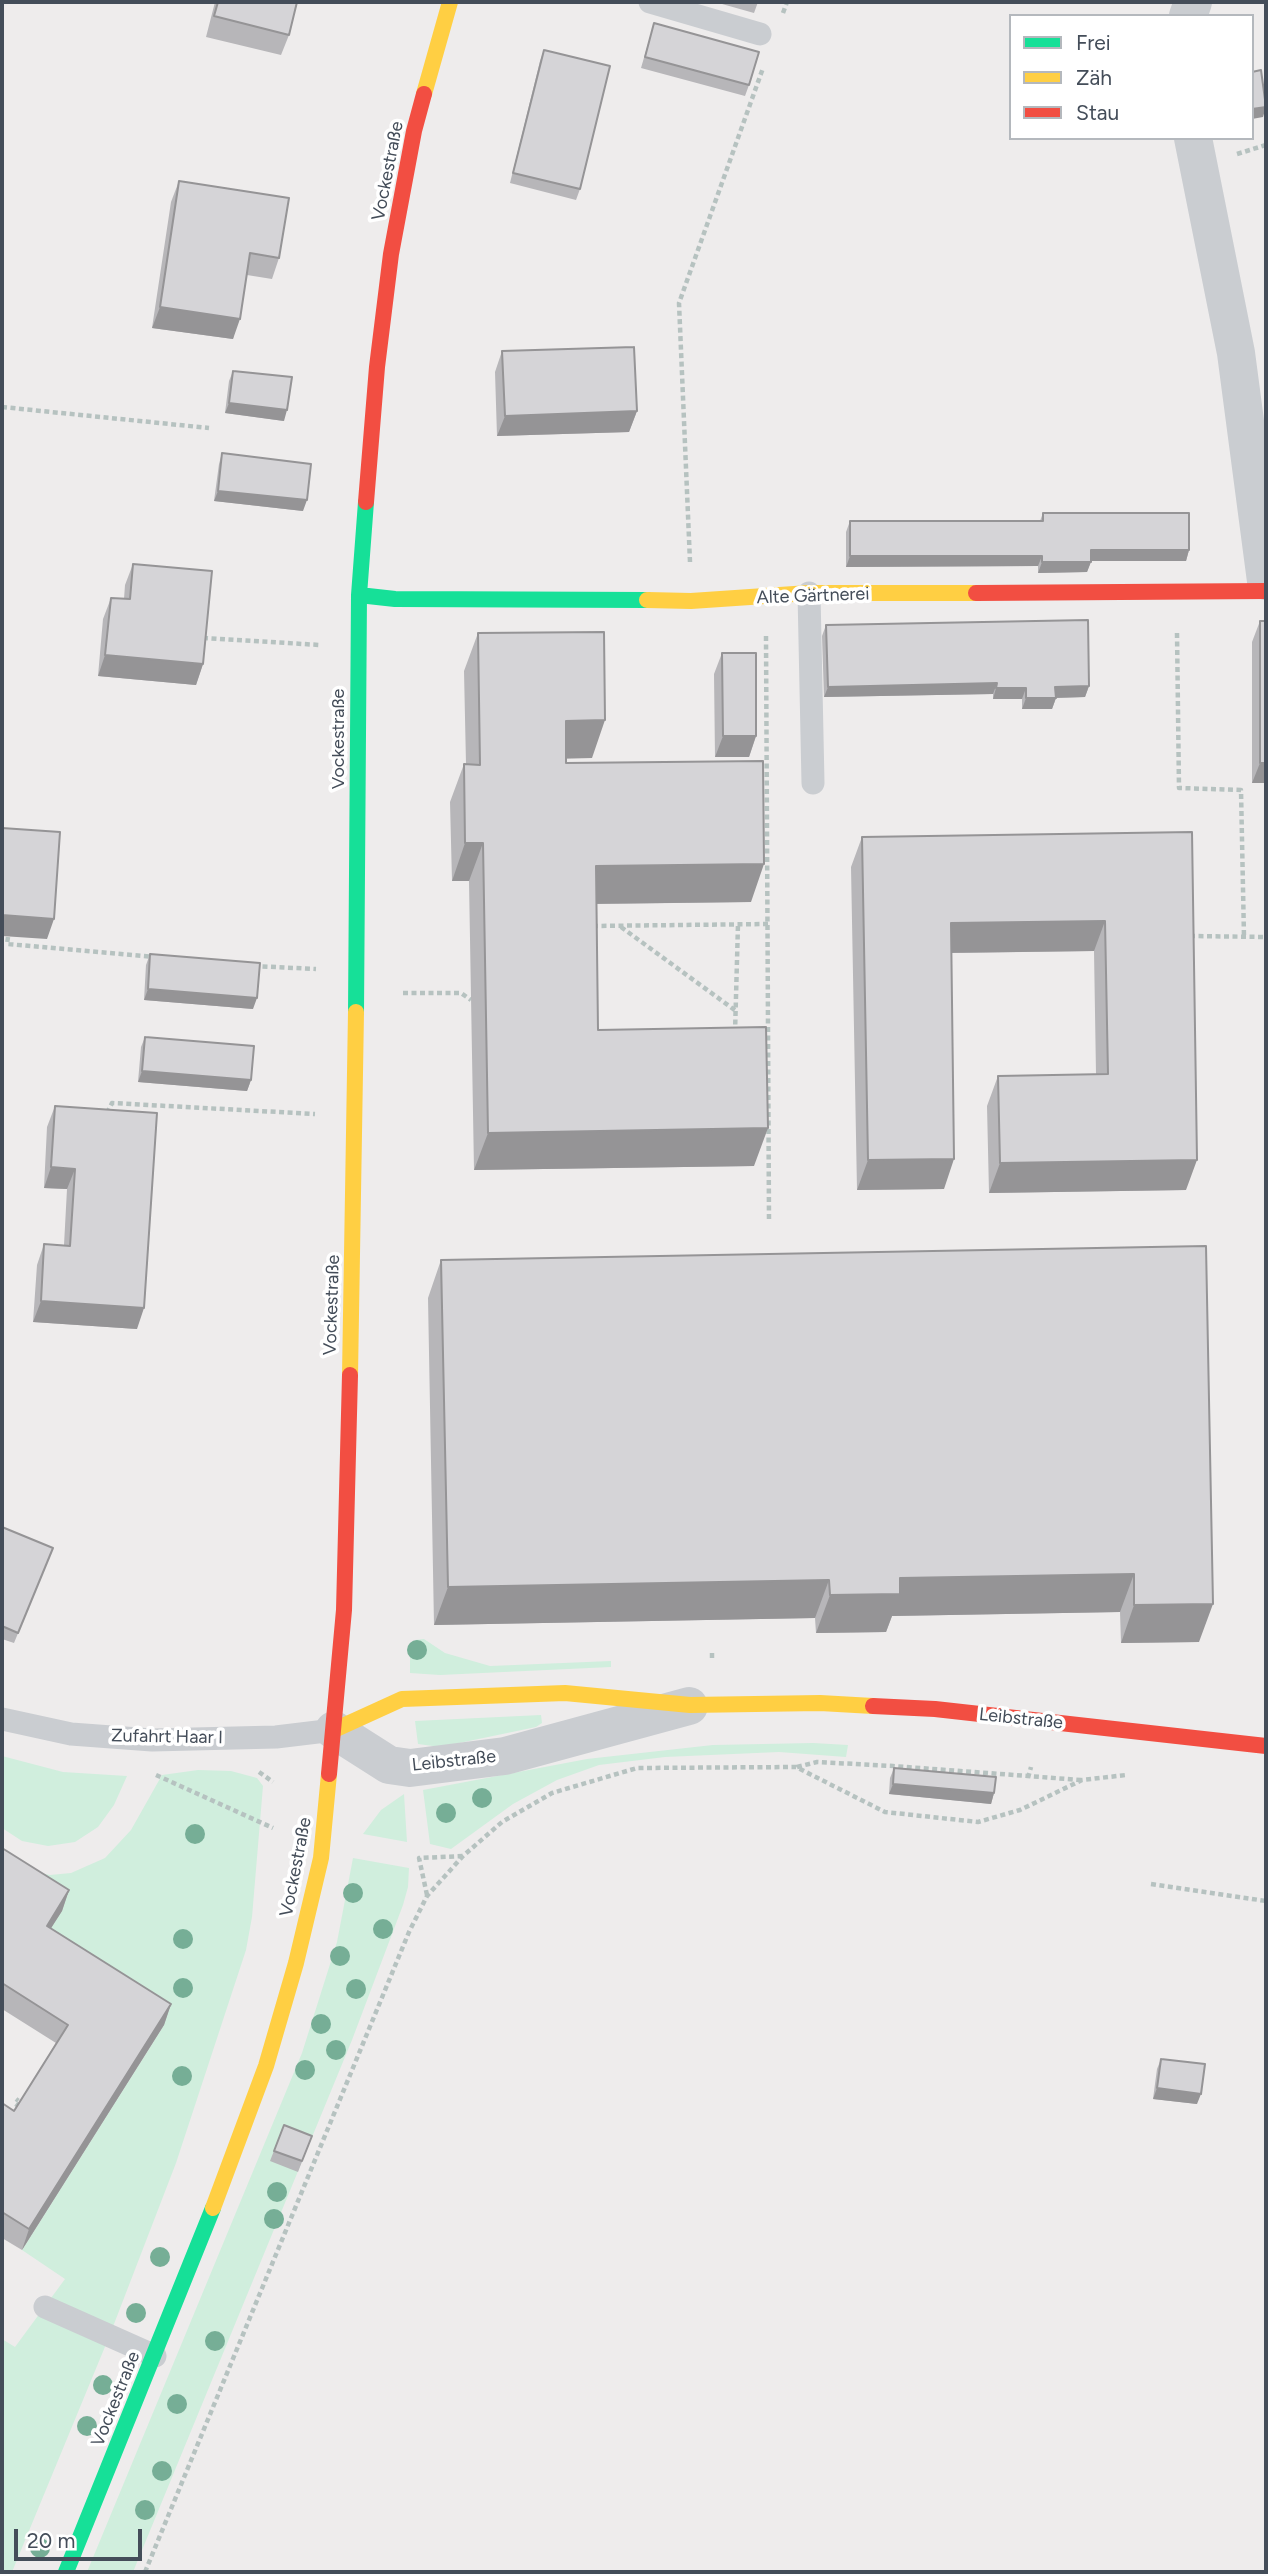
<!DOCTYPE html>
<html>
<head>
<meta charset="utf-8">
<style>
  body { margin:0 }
  #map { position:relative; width:1268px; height:2574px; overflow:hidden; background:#eeecec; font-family:Figtree,sans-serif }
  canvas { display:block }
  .frame { position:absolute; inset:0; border:4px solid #444d59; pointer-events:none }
  .legend { position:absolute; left:1009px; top:14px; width:245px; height:126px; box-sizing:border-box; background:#fff; border:2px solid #b4b8bd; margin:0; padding:9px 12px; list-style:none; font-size:21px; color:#444d59 }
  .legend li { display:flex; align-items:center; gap:14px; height:35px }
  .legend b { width:35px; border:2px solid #b4b8bd }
  .scale { position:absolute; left:14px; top:2529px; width:128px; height:32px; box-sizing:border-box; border:4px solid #444d59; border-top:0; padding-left:9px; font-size:21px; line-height:24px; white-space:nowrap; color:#444d59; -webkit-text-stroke:5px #fff; paint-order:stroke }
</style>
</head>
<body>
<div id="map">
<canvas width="1268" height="2574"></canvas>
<div class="frame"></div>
<ul class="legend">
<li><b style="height:9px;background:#16e098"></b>Frei</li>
<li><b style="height:9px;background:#ffcf43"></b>Zäh</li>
<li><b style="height:9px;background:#f24e42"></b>Stau</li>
</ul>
<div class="scale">20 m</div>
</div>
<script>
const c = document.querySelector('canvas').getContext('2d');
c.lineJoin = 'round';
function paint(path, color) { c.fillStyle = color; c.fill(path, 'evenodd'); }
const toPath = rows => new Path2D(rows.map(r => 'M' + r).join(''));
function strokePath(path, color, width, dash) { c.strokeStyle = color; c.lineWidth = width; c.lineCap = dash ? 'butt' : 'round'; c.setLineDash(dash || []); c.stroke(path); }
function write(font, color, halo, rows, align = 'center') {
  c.font = font + ' Figtree,sans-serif'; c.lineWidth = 7; c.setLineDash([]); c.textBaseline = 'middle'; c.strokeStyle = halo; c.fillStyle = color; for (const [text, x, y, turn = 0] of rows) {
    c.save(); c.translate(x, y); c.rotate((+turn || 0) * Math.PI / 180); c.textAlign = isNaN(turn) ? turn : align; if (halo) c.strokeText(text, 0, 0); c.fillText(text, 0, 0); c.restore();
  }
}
paint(toPath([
  [424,1639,445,1653,490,1666,611,1661,611,1667,440,1675,410,1673,410,1647,415,1640],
  [541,1715,542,1723,536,1727,440,1747,418,1744,415,1721],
  [813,1743,848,1745,846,1757,779,1752,665,1757,599,1765,557,1780,513,1804,451,1849,430,1844,423,1790,587,1759,713,1745],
  [2,1756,63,1772,127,1776,114,1805,98,1827,75,1842,48,1846,22,1841,2,1828],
  [198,1770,231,1771,257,1778,263,1786,252,1917,246,1950,176,2163,109,2337,12,2572,2,2572,2,2339,15,2347,65,2279,22,2250,164,2025,39,1947,31,1871,50,1875,71,1873,105,1858,131,1830,162,1775],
  [404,1794,407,1842,363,1834,381,1810],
  [353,1858,409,1868,408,1887,403,1905,352,2040,133,2572,87,2572,302,2053,337,1942]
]), '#d0eedd');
strokePath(toPath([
  [783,13,787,2],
  [1237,154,1266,145],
  [2,407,209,428],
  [690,562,679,303,763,68],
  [1177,633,1179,788,1241,790,1244,937],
  [766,636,769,1220],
  [203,638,320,645],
  [593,926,768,924],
  [621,927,736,1011],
  [1190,936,1266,937],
  [8,937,7,944,155,957],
  [254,966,316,969],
  [403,993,461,993,471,1000],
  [735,1033,738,924],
  [107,1113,112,1103,315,1114],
  [712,1658,712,1652],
  [797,1767,817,1762,893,1766,1081,1780],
  [259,1772,273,1782],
  [156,1775,273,1828],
  [1028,1778,1031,1767],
  [1151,1884,1266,1901],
  [427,1895,419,1858,463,1856],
  [11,2114,20,2102,16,2099],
  [145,2572,409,1932,427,1896,463,1856,502,1822,552,1793,637,1768,796,1767,885,1812,978,1822,1020,1810,1082,1780,1126,1775]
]), '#b6c2c0', 4.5, [5, 3.5]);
strokePath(toPath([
  [650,2,760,34],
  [809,593,813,783],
  [2,1719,71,1734,152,1740,276,1737,334,1730],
  [45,2307,155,2356]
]), '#cacdd1', 23);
strokePath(toPath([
  [1188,16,1193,2],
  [1193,138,1236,353,1266,581],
  [334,1730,389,1765,410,1768,505,1756,689,1706]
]), '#cacdd1', 38);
strokePath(toPath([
  [359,595,395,599,647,600],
  [356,1012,359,595,366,502],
  [66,2572,213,2208]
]), '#16e098', 16);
strokePath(toPath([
  [424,94,450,2],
  [647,600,691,601,809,593,976,593],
  [350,1375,356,1012],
  [334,1730,402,1699,565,1693,690,1705,820,1703,873,1706],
  [213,2208,266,2066,296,1963,321,1858,329,1774]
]), '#ffcf43', 16);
strokePath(toPath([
  [366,502,377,367,391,254,414,131,424,94],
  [976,593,1266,591],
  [873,1706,935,1709,1266,1746],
  [329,1774,344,1610,350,1375]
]), '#f24e42', 16);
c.fillStyle = '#76ae96';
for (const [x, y] of [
  [417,1650],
  [482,1798],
  [446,1813],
  [195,1834],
  [353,1893],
  [383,1929],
  [183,1939],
  [340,1956],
  [183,1988],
  [356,1989],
  [321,2024],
  [336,2050],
  [305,2070],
  [182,2076],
  [277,2192],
  [274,2219],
  [160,2257],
  [136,2313],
  [215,2341],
  [103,2385],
  [177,2404],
  [87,2426],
  [162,2471],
  [145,2510],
  [40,2548]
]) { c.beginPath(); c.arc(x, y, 10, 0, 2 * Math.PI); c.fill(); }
paint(toPath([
  [215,2,297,2,289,35,281,55,206,37],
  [715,2,758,2,754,13],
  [654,23,749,85,745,96,641,68],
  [544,50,580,189,576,200,510,183,540,61],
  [179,181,279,258,272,279,247,275,233,339,152,328,171,202],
  [502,351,637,411,629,432,497,436,495,372],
  [233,371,284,421,225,413,229,381],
  [222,453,303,511,214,501,219,464],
  [1043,513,1189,550,1186,561,1091,561,1087,572,1038,573,1038,566,846,567,846,532,850,521,1040,521],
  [133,564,203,664,196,685,98,676,103,619,111,598,124,599,125,585],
  [1260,621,1266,621,1266,783,1252,783,1252,642],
  [826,625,1089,686,1085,697,1056,698,1052,709,1022,709,1022,699,993,699,993,694,824,697,822,636],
  [478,633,592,758,566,758,566,763,751,902,597,904,598,1030,754,1166,474,1170,469,881,452,881,450,802,464,764,466,764,464,671],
  [722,653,756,736,749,757,715,757,714,674],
  [1192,832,1186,1190,989,1193,987,1106,998,1076,1096,1074,1094,951,951,953,944,1189,857,1190,851,867,862,837],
  [150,954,253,1009,144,1000,146,965],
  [145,1037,251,1080,247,1091,138,1082,141,1047],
  [55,1106,137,1329,33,1322,37,1265,44,1244,64,1245,67,1189,44,1188,47,1127],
  [1206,1246,1199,1642,1121,1643,1120,1612,892,1616,886,1632,816,1633,815,1618,434,1625,428,1298,441,1260],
  [2,1527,53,1548,14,1643,2,1639],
  [894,1768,994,1793,991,1804,889,1794,890,1778],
  [2,1848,69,1890,62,1911,51,1928,171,2004,164,2025,22,2250,2,2238,2,2103,14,2111,56,2043,2,2009],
  [1161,2059,1197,2104,1153,2099,1157,2069],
  [284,2125,312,2136,298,2172,270,2161]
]), '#b7b6b9');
paint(toPath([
  [1266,107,1263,117,1252,119,1252,109],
  [160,307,240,319,233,339,152,328],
  [229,403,287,410,284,421,225,413],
  [637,411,629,432,497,436,505,416],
  [218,491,307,500,303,511,214,501],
  [1091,550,1189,550,1186,561,1087,561],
  [850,556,1042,556,1038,566,846,567],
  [1042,562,1091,562,1087,572,1038,573],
  [105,655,203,664,196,685,98,676],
  [997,683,993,694,824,697,828,687],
  [1089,686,1085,697,1052,698,1055,687],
  [996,688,1026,688,1022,699,993,699],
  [1026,698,1056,698,1052,709,1022,709],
  [605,720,592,758,552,759,566,721],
  [723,736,756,736,749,757,715,757],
  [1260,763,1266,763,1266,783,1252,783],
  [465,843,483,843,469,881,452,881],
  [764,864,751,902,582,904,596,866],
  [2,915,54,919,47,939,2,936],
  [1105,921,1094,951,940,953,951,923],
  [148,989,257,998,253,1009,144,1000],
  [142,1071,251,1080,247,1091,138,1082],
  [768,1128,754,1166,474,1170,488,1133],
  [954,1159,944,1189,857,1190,868,1160],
  [1197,1160,1186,1190,989,1193,1000,1163],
  [51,1167,75,1169,67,1189,44,1188],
  [41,1301,144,1308,137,1329,33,1322],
  [1134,1574,1120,1612,892,1616,886,1632,816,1633,830,1595,900,1578],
  [829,1580,815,1618,434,1625,448,1587],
  [1213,1604,1199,1642,1121,1643,1134,1605],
  [893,1784,994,1793,991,1804,889,1794],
  [69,1890,62,1911,39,1947,47,1926],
  [171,2004,164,2025,22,2250,29,2229],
  [1157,2088,1201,2094,1197,2104,1153,2099]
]), '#959496');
const building = toPath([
  [218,2,297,2,289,35,214,16,218,2],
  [654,23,759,52,749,85,645,57,654,23],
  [544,50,610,66,580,189,513,173,544,50],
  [1261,70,1266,107,1252,109,1252,72,1261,70],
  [179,181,289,198,279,258,250,253,240,319,160,307,179,181],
  [634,347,637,411,505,416,502,351,634,347],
  [233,371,292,377,287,410,229,403,233,371],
  [222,453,311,464,307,500,218,491,222,453],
  [1043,513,1189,513,1189,550,1091,550,1091,562,1042,562,1042,556,850,556,850,521,1043,521,1043,513],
  [133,564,212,571,203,664,105,655,111,598,130,599,133,564],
  [1088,620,1089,686,1055,687,1056,698,1026,698,1026,688,996,688,997,683,828,687,826,625,1088,620],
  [1260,621,1266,621,1266,763,1260,763,1260,621],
  [604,632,605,720,566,721,566,763,763,761,764,864,596,866,598,1030,766,1027,768,1128,488,1133,483,843,465,843,464,764,480,765,478,633,604,632],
  [722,653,756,653,756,736,723,736,722,653],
  [2,828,60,832,54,919,2,915,2,828],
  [1192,832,1197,1160,1000,1163,998,1076,1108,1074,1105,921,951,923,954,1159,868,1160,862,837,1192,832],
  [150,954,260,963,257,998,148,989,150,954],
  [145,1037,254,1046,251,1080,142,1071,145,1037],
  [55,1106,157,1113,144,1308,41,1301,44,1244,70,1246,75,1169,51,1167,55,1106],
  [1206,1246,1213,1604,1134,1605,1134,1574,900,1578,900,1594,830,1595,829,1580,448,1587,441,1260,1206,1246],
  [2,1527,53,1548,18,1633,2,1626,2,1527],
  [894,1768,996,1777,994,1793,893,1784,894,1768],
  [2,1848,69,1890,47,1926,171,2004,29,2229,2,2212,2,2103,14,2111,68,2025,2,1983,2,1848],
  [1161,2059,1205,2064,1201,2094,1157,2088,1161,2059],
  [284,2125,312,2136,302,2161,274,2151,284,2125]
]);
paint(building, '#d5d4d7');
strokePath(building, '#959496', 2);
write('18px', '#444d59', '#fff', [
  ["Vockestraße",388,171,-79],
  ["Alte Gärtnerei",813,596,-2],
  ["Vockestraße",339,739,-90],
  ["Vockestraße",332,1305,-88],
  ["Leibstraße",1021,1719,6],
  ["Zufahrt Haar I",167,1737,1],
  ["Leibstraße",454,1761,-6],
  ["Vockestraße",296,1867,-79],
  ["Vockestraße",116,2399,-68]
]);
</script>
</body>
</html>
